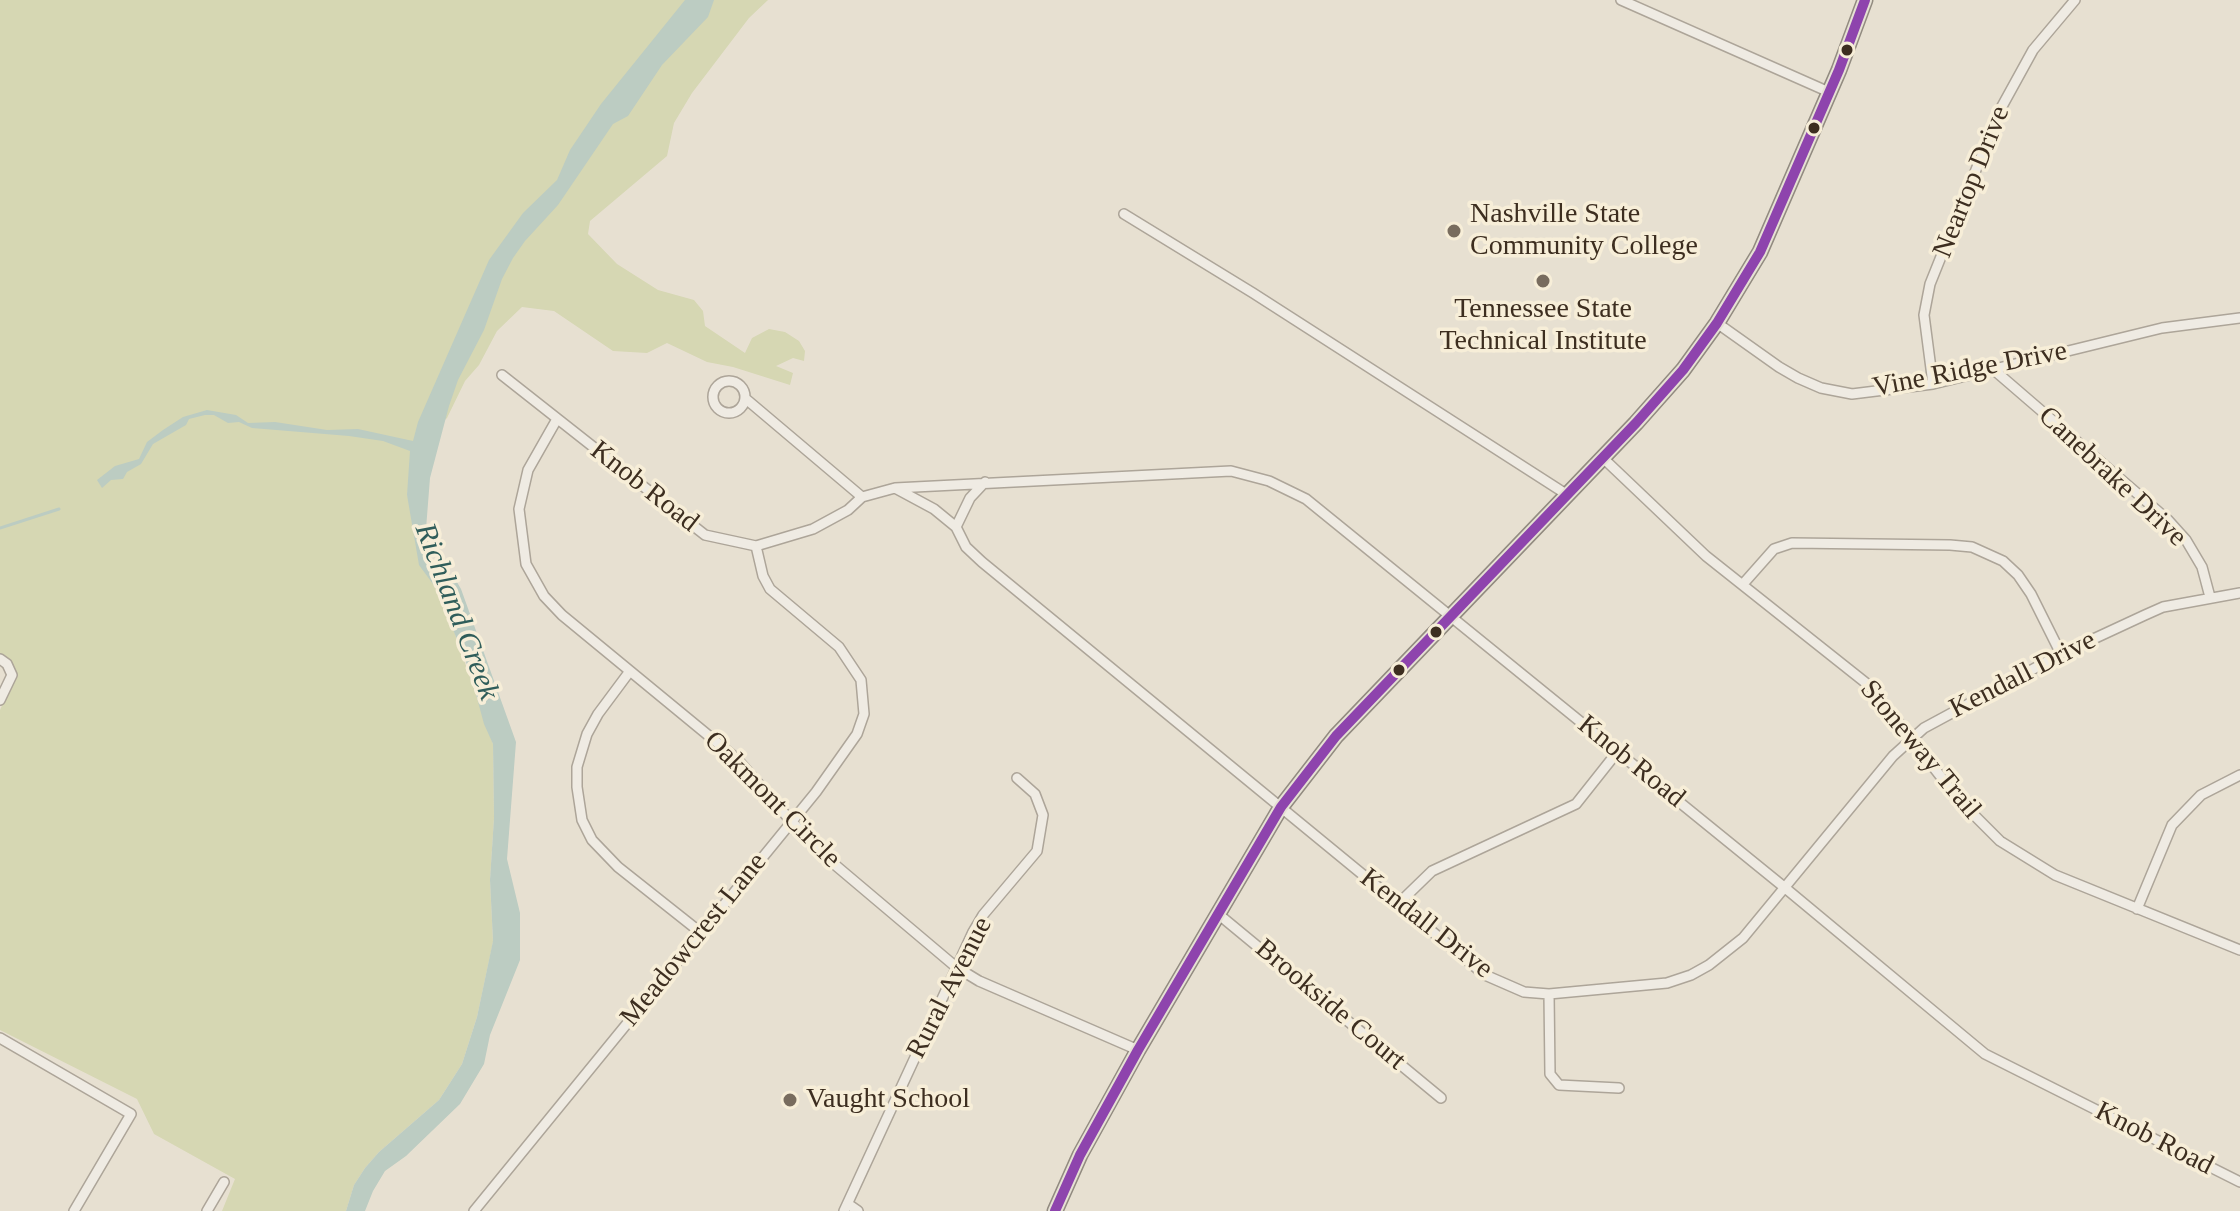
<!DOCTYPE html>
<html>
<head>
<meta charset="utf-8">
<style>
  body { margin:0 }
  canvas { display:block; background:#e7e0d1 }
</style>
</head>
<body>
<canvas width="2240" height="1211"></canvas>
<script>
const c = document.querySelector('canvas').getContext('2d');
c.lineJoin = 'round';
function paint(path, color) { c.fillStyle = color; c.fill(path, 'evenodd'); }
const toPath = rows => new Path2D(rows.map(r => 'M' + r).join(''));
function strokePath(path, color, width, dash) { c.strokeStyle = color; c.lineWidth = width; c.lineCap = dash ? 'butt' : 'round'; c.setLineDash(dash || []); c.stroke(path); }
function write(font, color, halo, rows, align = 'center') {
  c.font = font + ' Georgia,serif'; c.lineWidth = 7; c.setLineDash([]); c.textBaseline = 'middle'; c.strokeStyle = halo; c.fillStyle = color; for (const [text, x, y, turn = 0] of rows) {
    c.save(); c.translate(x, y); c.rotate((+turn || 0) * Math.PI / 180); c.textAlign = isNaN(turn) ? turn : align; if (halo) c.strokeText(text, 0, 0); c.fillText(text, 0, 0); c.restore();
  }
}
paint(toPath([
  [0,0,768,0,749,18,692,93,674,123,667,156,590,221,588,234,617,264,658,290,694,300,703,311,705,326,745,353,752,338,769,329,785,332,799,341,805,351,804,361,793,358,776,366,793,373,790,385,733,367,707,362,667,343,647,353,613,351,554,311,522,307,497,331,479,365,465,381,447,418,417,445,407,495,493,744,494,818,490,880,493,942,477,1017,462,1064,439,1100,379,1152,365,1168,354,1185,346,1211,222,1211,235,1179,154,1134,137,1099,0,1030,0,710,16,675,12,663,0,654]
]), '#d6d7b3');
paint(toPath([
  [685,0,714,0,708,17,662,65,628,116,613,124,558,205,525,241,513,258,502,279,484,330,458,380,449,406,430,478,426,529,429,549,433,561,454,577,461,589,516,742,507,859,520,913,520,960,490,1035,484,1064,460,1104,406,1156,385,1171,373,1191,365,1211,346,1211,354,1185,365,1168,379,1152,439,1100,462,1064,477,1017,493,941,490,880,494,818,493,744,484,724,470,672,450,622,444,599,419,565,407,495,410,451,383,441,349,436,252,428,239,422,228,423,214,415,205,415,189,419,186,425,153,444,141,464,127,472,123,479,111,480,102,488,97,480,115,466,139,459,147,442,163,430,183,417,207,410,236,415,248,423,275,422,327,430,358,429,413,441,418,422,489,260,523,213,557,180,570,150,601,104]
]), '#bcccc2');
strokePath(toPath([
  [0,528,59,509]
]), '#bcccc2', 3);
const minor = toPath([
  [1621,0,1829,92],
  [1124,214,1253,293,1566,494],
  [1717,323,1779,367,1798,378,1821,388,1852,394,1933,384,2162,328,2240,318],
  [1994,370,2168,520,2186,540,2202,567,2210,597],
  [502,375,705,535,756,546,813,529,848,510,862,497,895,488,1231,471,1269,481,1306,499,1784,887,1985,1054,2240,1182],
  '713 397a16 16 0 1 1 32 0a16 16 0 1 1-32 0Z',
  [1933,384,1924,315,1930,284,2000,110,2033,50,2075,0],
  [746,399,862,497],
  [557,419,528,470,519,509,526,564,544,596,562,615,737,759,791,821,834,864,956,967,979,981,1138,1050],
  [1603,458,1706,556,1871,687,1959,800,2000,841,2055,875,2240,950],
  [895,488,934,509,956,527,966,547,982,562,1485,975,1524,992,1549,994,1667,983,1691,975,1709,965,1743,938,1893,756,1924,728,2061,654,2145,615,2163,607,2240,593],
  [956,527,970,498,985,482],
  [1743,584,1774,549,1792,543,1950,545,1972,547,2003,561,2018,575,2031,594,2061,654],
  [0,659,7,664,12,675,0,700],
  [630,671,598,714,587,734,577,767,577,787,582,820,592,840,618,867,700,932],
  [1398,904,1432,871,1576,804,1618,751],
  [2137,909,2172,825,2201,795,2240,775],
  [1217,913,1441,1098],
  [1549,994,1550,1074,1559,1085,1619,1088],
  [0,1038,131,1114,74,1211],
  [848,1204,858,1211],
  [207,1211,224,1182],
  [474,1211,816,792,857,734,864,714,861,680,839,647,770,589,763,576,756,546],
  [844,1211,973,932,983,915,1037,851,1043,815,1035,794,1017,778]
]);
const primary = toPath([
  [1055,1211,1080,1155,1138,1050,1281,807,1336,736,1636,423,1683,370,1717,323,1760,252,1839,70,1865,0]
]);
strokePath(minor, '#ada599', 12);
strokePath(primary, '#928b80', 17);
strokePath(minor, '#efebe3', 9);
strokePath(primary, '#e6e1d4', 14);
strokePath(toPath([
  [1055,1211,1080,1155,1138,1050,1281,807,1336,736,1636,423,1683,370,1717,323,1760,252,1839,70,1865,0]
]), '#8e44ad', 10);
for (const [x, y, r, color] of [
  [1847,50,7,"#3d2e20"],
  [1814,128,7,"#3d2e20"],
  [1454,231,8,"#786c5e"],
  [1543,281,8,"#786c5e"],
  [1436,632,7,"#3d2e20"],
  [1399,670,7,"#3d2e20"],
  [790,1100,8,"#786c5e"]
]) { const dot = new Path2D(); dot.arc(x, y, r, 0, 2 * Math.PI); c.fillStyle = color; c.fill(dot); strokePath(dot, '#f7eed8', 3); }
write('28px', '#3d2e20', '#f7eed8', [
  ["Neartop Drive",1972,182,-68],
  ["Vine Ridge Drive",1970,370,-11],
  ["Canebrake Drive",2112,477,43],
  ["Knob Road",644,487,38],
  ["Kendall Drive",2023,675,-27],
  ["Stoneway Trail",1920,750,50],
  ["Knob Road",1631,762,39],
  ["Oakmont Circle",772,800,45],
  ["Kendall Drive",1426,924,38],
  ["Meadowcrest Lane",694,940,-51],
  ["Rural Avenue",950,988,-63],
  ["Brookside Court",1330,1005,40],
  ["Knob Road",2154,1139,27]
]);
write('28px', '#3d2e20', '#f7eed8', [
  ["Nashville State",1470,215],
  ["Community College",1470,247],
  ["Tennessee State",1543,310,"center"],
  ["Technical Institute",1543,342,"center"],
  ["Vaught School",806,1100]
], 'left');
write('italic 30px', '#2f5d5a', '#f7eed8', [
  ["Richland Creek",456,612,69]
]);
</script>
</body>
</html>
